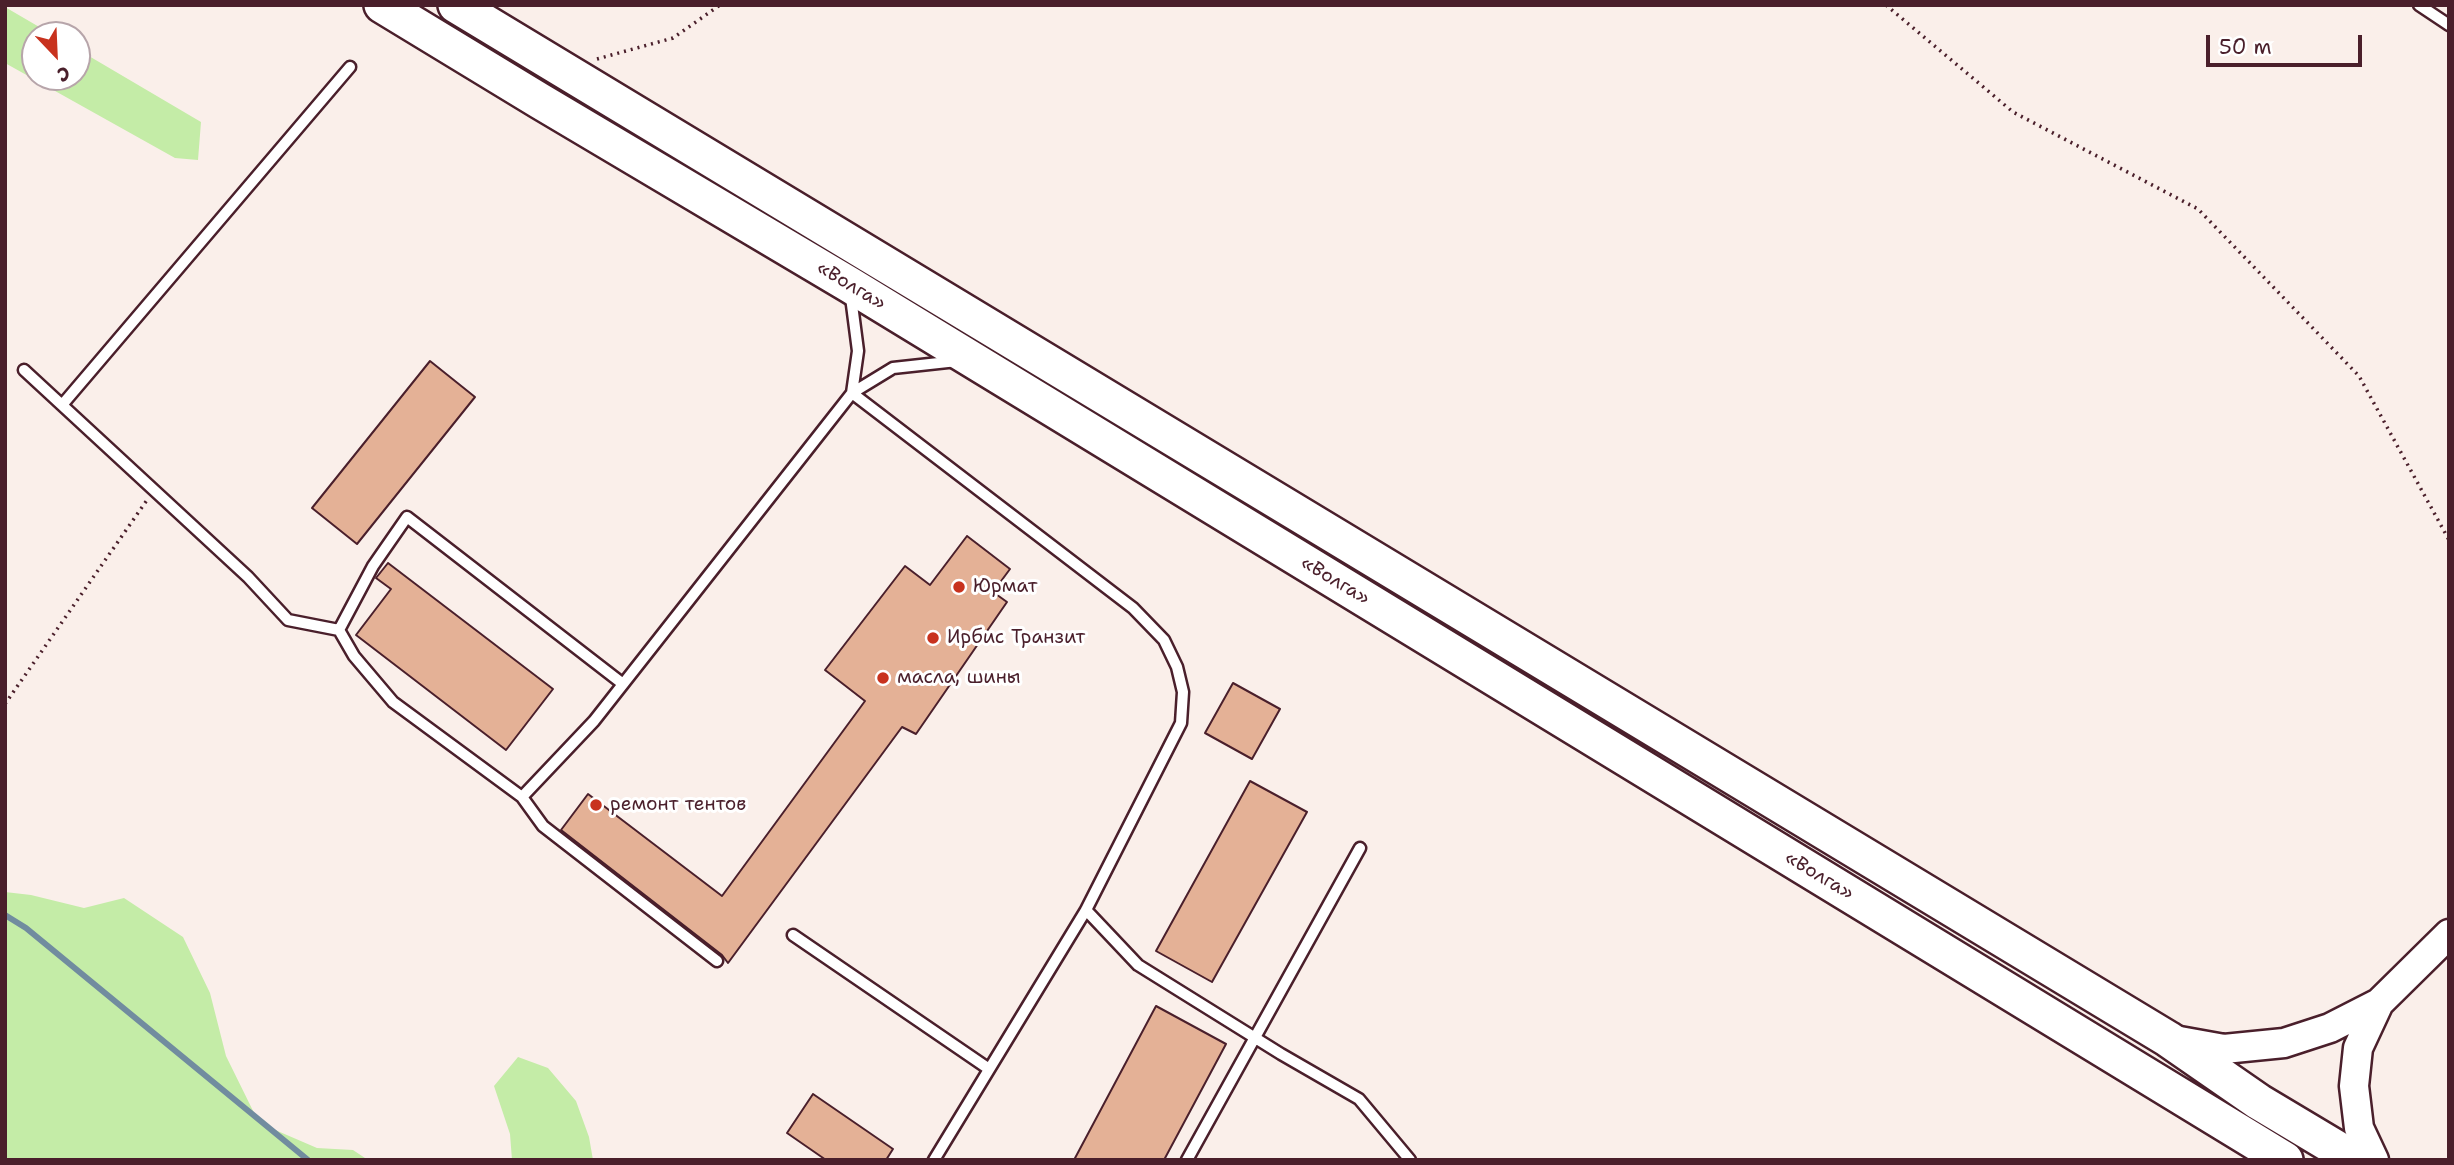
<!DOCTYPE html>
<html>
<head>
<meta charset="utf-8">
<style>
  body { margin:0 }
  #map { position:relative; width:2454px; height:1165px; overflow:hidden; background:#faefea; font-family:"Shantell Sans",sans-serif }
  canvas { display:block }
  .frame { position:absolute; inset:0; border:7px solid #4a1f2b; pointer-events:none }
  .north { position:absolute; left:21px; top:21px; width:70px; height:70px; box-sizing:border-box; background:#fff; border:2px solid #b7a5aa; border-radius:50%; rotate:157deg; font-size:19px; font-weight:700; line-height:28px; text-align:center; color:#4a1f2b }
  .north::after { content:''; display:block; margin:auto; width:24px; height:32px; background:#c8321e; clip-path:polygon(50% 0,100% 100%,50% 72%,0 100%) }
  .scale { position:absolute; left:2206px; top:35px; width:156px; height:32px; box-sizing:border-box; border:4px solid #4a1f2b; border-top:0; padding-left:9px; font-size:21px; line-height:24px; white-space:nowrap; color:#4a1f2b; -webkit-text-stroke:5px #fff; paint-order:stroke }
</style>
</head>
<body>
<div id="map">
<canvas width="2454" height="1165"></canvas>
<div class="frame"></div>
<div class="north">С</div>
<div class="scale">50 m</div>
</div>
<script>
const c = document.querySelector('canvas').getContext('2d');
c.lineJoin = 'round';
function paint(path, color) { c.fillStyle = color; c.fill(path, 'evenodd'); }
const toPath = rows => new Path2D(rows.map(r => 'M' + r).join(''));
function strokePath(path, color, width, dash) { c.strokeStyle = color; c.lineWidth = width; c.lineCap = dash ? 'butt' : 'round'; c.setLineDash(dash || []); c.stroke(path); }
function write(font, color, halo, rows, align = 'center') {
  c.font = font + ' "Shantell Sans",sans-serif'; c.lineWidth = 6; c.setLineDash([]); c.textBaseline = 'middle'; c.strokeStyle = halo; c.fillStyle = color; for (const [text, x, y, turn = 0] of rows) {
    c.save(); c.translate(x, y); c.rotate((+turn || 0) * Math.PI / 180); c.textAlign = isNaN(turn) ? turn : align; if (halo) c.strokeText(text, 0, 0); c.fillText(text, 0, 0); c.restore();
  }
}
paint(toPath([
  [5,7,53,35,35,35,35,77,77,77,77,49,201,122,198,160,175,158,5,63],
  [5,892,31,895,84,908,124,898,183,937,210,993,226,1056,259,1123,317,1148,353,1150,368,1160,5,1160],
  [518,1057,548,1068,576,1101,589,1137,593,1160,512,1160,510,1134,494,1086]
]), '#c4eca7');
strokePath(toPath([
  [5,915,26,928,308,1160]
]), '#718c9f', 6);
const building = toPath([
  [430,361,475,397,357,544,312,508,430,361],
  [967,536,1010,569,993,592,1007,602,916,734,902,727,728,963,722,955,561,830,588,794,722,896,865,701,825,670,905,566,930,585,967,536],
  [388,563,553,689,506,750,356,635,391,589,376,578,388,563],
  [1233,683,1280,709,1252,759,1205,733,1233,683],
  [1250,781,1307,812,1212,982,1156,951,1250,781],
  [1156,1006,1226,1044,1164,1160,1074,1160,1156,1006],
  [813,1094,893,1149,886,1160,826,1160,787,1133,813,1094]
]);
paint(building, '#e4b196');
strokePath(building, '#4a1f2b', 2);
const lane = toPath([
  [2419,5,2449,25],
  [851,297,858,351,852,393],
  [24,370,248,577,288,620,339,630],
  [852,393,1133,608,1164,640,1177,667,1183,692,1181,723,1086,910,934,1160],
  [62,405,350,67],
  [623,684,407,517,373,566,339,630,354,656,393,702,522,797,594,721,852,393,893,368,957,361],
  [522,797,543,826,717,961],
  [1086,910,1138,965,1281,1054,1359,1099,1410,1160],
  [793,935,989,1069],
  [1187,1160,1360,848]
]);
const secondary = toPath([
  [2174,1040,2224,1049,2284,1043,2330,1028,2379,1003,2449,934],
  [2374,1160,2359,1128,2354,1086,2358,1048,2379,1003]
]);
const highway = toPath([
  [382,5,540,101,850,285,2285,1160],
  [456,5,2168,1039,2259,1102,2356,1160]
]);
strokePath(lane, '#4a1f2b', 15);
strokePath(secondary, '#4a1f2b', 33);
strokePath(highway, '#4a1f2b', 40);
strokePath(toPath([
  [1886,5,2013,112,2198,209,2359,376,2449,540],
  [597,59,673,38,720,5],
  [5,704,147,500]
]), '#4a1f2b', 3.5, [2, 5]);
strokePath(lane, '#fff', 10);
strokePath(secondary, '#fff', 28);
strokePath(highway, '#fff', 35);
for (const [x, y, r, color] of [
  [959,587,7,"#c8321e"],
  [933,638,7,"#c8321e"],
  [883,678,7,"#c8321e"],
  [596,805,7,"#c8321e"]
]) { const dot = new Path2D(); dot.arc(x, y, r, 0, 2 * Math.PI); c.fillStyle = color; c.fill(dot); strokePath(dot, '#fff', 2.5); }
write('19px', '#4a1f2b', '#fff', [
  ["«Волга»",851,286,31],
  ["«Волга»",1335,581,31],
  ["«Волга»",1819,876,31]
]);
write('19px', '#4a1f2b', '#fff', [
  ["Юрмат",973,587],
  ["Ирбис Транзит",947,638],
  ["масла, шины",897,678],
  ["ремонт тентов",610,805]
], 'left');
</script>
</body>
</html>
